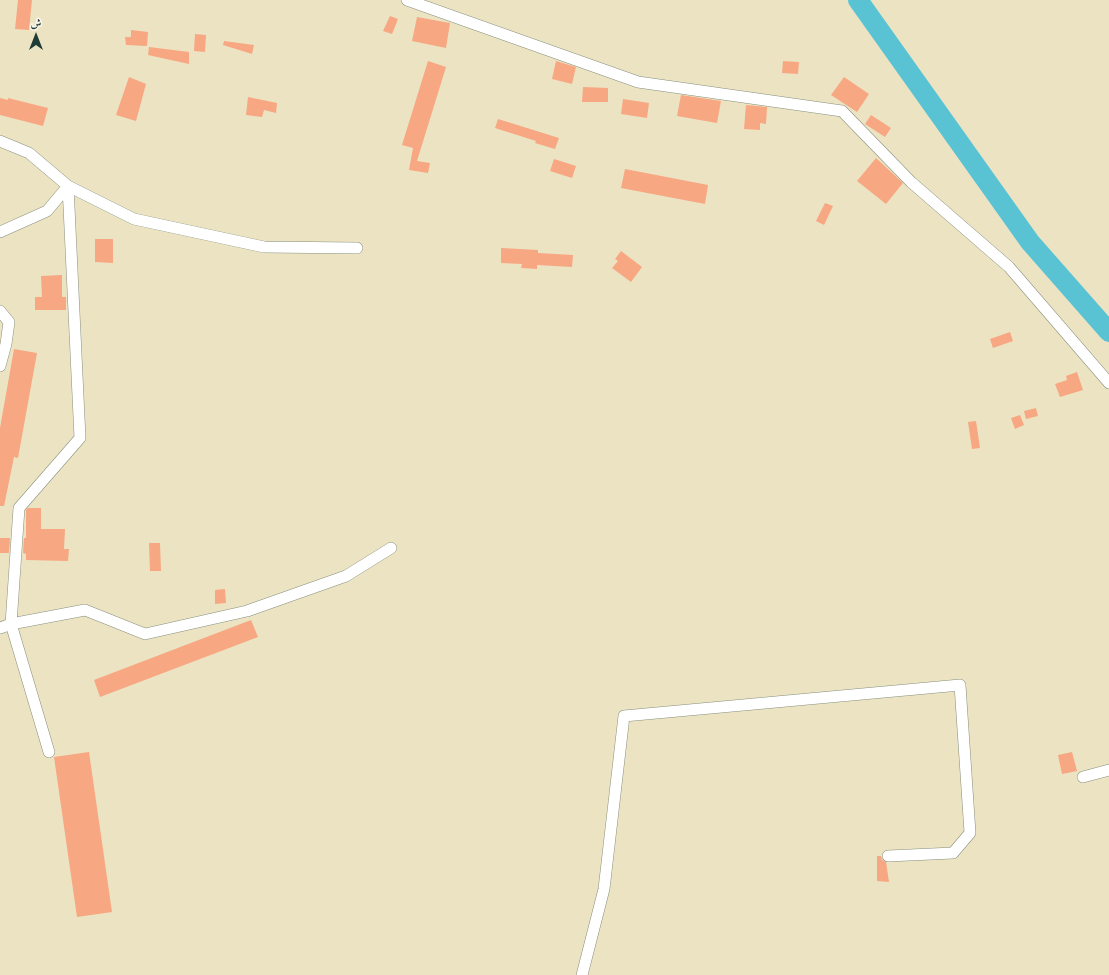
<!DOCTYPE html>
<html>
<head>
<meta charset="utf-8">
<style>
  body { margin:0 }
  #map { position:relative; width:1109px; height:975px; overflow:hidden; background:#ece3c3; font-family:"IM FELL Great Primer",Amiri,serif }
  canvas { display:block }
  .north { position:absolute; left:16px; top:16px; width:40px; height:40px; -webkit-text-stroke:3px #fbf7ec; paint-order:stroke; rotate:0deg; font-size:11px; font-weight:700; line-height:16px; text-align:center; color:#1f3d34 }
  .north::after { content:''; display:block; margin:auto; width:14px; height:18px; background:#1f3d34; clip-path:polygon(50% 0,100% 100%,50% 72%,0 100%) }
</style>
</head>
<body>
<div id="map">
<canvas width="1109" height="975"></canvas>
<div class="north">ش</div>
</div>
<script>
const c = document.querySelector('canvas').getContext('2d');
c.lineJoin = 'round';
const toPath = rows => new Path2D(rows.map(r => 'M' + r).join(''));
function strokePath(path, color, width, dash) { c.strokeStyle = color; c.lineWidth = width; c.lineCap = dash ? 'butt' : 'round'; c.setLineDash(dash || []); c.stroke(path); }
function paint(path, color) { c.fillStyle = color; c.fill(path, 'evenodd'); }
strokePath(toPath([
  [858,0,1030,242,1109,332]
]), '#59c3d4', 20);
paint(toPath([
  [18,0,32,0,29,30,15,29],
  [390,16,398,19,392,34,383,31],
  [417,17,450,23,446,48,412,41],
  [131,30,148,32,147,46,126,45,125,37,131,37],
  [195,34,206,35,205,52,194,51],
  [224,41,254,45,252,54,223,45],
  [149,47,189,52,189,64,148,55],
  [428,61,446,67,417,161,430,163,428,173,409,170,413,148,402,145],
  [556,61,576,67,572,84,552,79],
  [783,61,799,62,798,74,782,73],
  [129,77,146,84,136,121,116,115],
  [844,77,869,94,857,112,831,95],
  [583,87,608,88,608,102,582,102],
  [681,95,721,101,717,123,677,116],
  [248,97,277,103,276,113,264,110,262,117,246,115],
  [0,98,8,100,8,98,48,108,43,126,0,115],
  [623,99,649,103,647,118,621,114],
  [746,105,767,107,766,124,760,123,760,130,744,129],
  [871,115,891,128,885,137,865,124],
  [498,119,559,138,555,149,535,143,536,141,495,128],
  [876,158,903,183,886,204,857,181],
  [554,159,576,166,572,178,550,171],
  [625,169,708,185,705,204,621,188],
  [825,203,833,206,824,225,816,221],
  [95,239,113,239,113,263,95,262],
  [501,248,538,250,538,253,573,255,572,267,537,265,537,269,521,268,522,264,501,263],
  [621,251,642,267,631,282,612,268,618,261,615,259],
  [62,275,62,297,66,297,66,310,35,310,35,297,42,297,41,276],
  [1010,332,1013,341,993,348,990,339],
  [14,349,37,353,18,458,14,457,4,506,0,506,0,428],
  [1077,372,1083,390,1060,397,1055,384,1067,380,1066,376],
  [1036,408,1038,416,1026,419,1024,411],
  [1020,415,1024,425,1015,429,1011,418],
  [976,421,980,448,972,449,968,422],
  [28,508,41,508,41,529,65,529,64,549,69,549,68,561,26,560,26,554,23,553,24,538,26,538,26,510],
  [0,538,10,538,9,553,0,553],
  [149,543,160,543,161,571,150,571],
  [225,589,226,603,215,604,215,590],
  [251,620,258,637,100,697,94,680],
  [89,752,112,912,77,917,54,757],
  [1072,752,1077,771,1062,774,1058,755],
  [877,856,881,856,882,860,886,862,889,882,877,881]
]), '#f7a782');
const minor = toPath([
  [407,0,638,82,842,111,911,182,1009,267,1109,383],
  [0,141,29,153,68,186,47,211,0,232],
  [0,311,9,322,6,344,0,366],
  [0,628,11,624,85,610,145,634,247,611,346,576,391,548],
  [49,752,11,624,19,508,80,438,68,186,134,219,264,247,357,248],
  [1083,777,1109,770],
  [582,975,604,889,624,716,960,685,970,833,953,853,888,856]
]);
strokePath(minor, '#86907c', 12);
strokePath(minor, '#fff', 11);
</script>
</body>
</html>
